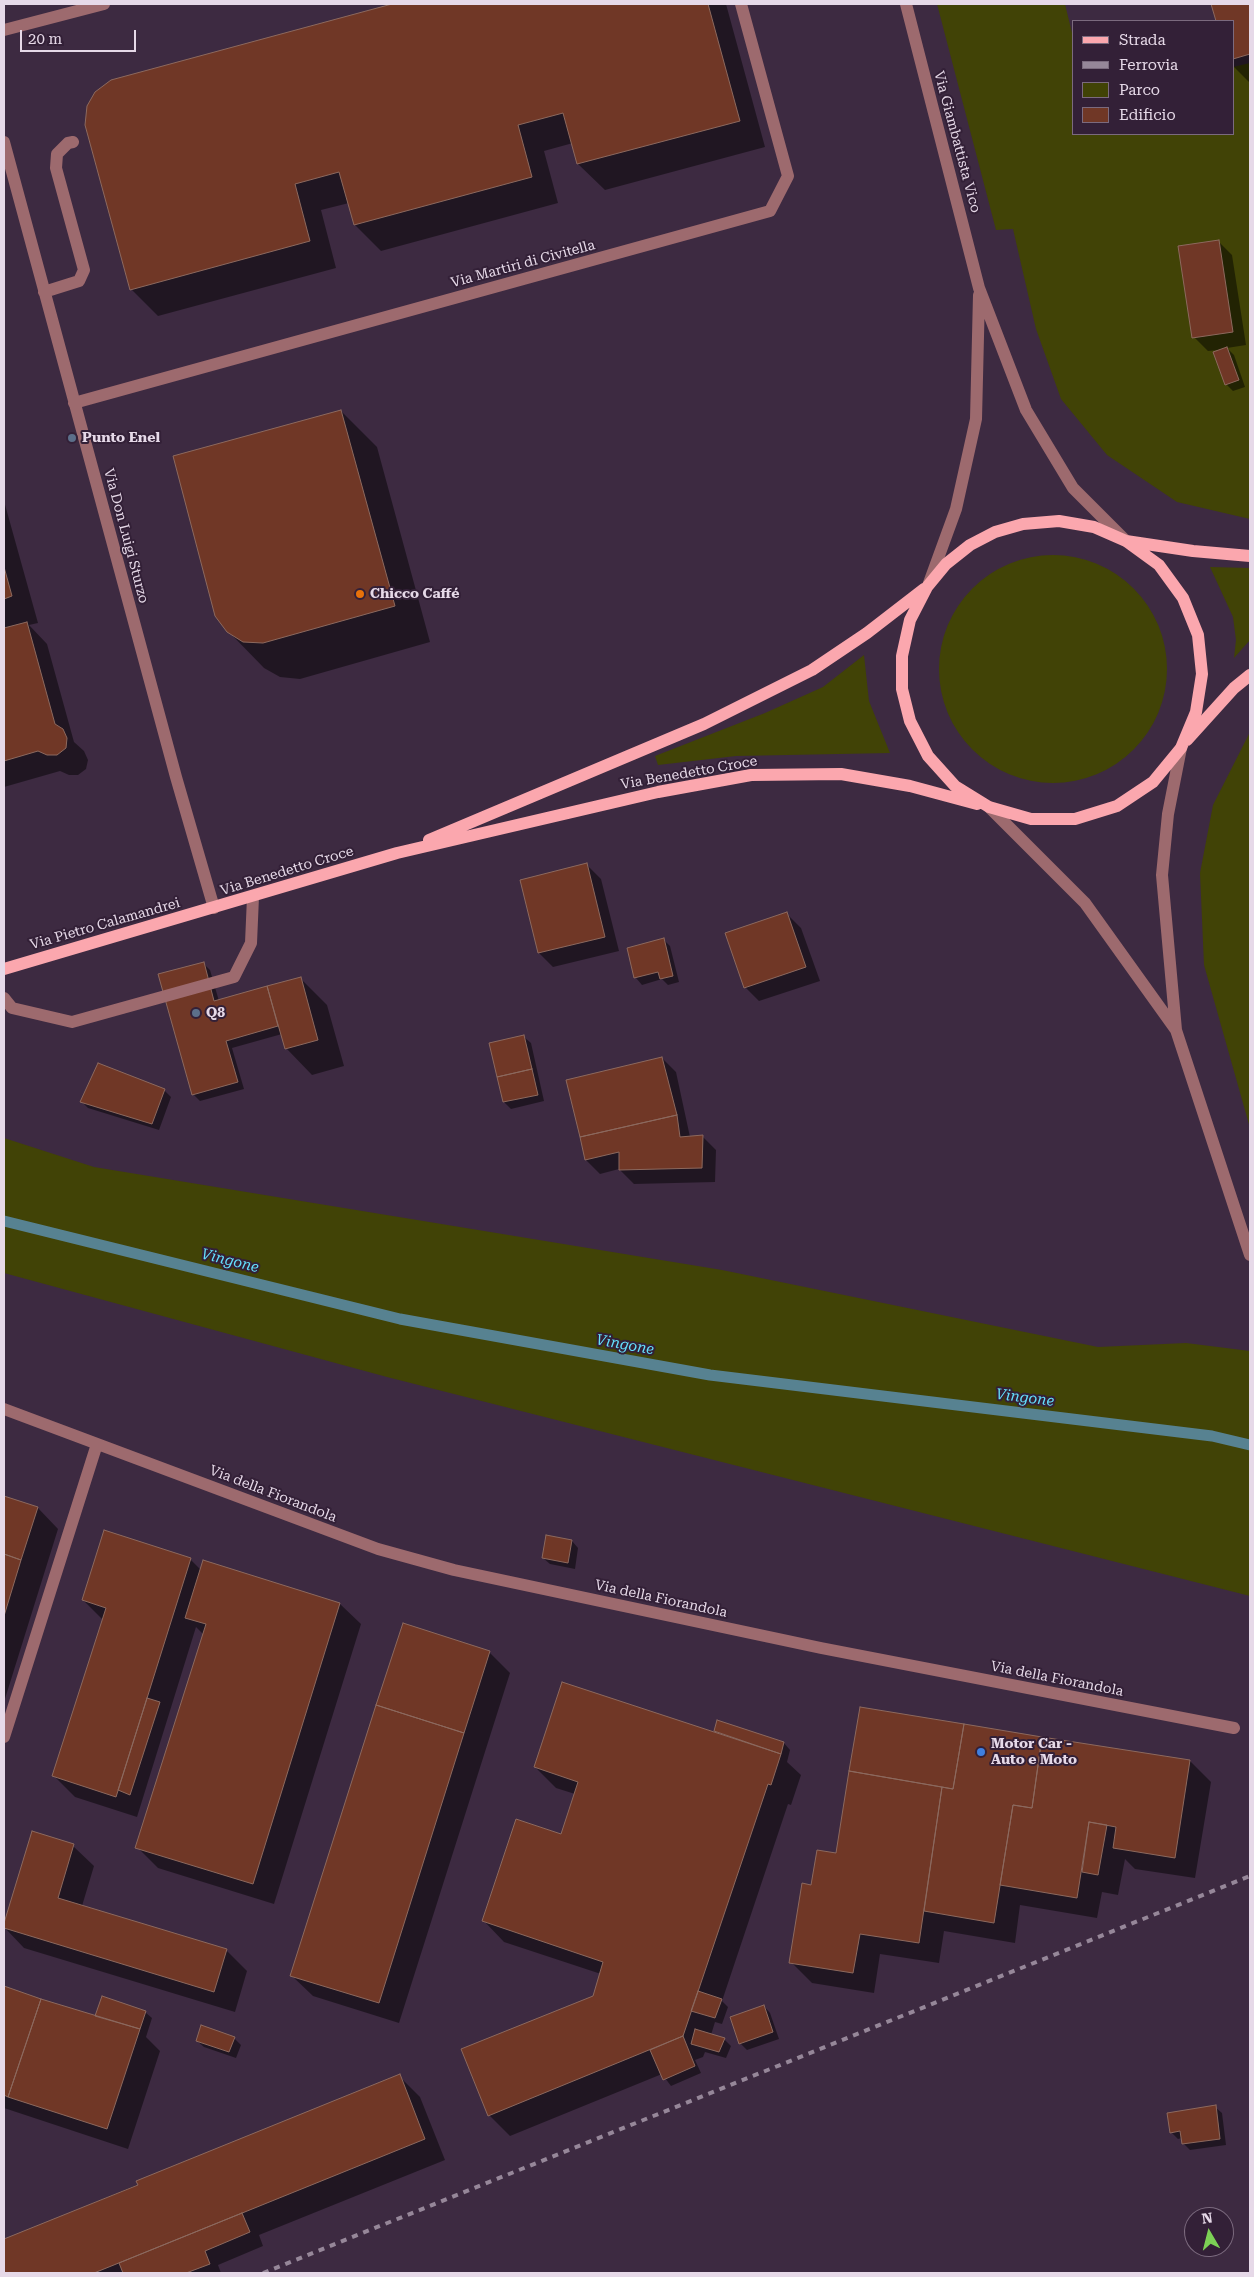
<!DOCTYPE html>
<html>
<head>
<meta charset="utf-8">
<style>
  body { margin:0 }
  #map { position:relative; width:1254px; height:2277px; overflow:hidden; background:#3d2a41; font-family:"Roboto Serif",serif }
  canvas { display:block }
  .frame { position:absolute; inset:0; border:5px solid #e6d9e8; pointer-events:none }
  .legend { position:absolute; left:1072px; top:20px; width:162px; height:115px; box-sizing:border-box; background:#332037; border:1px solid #7b6a7e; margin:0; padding:6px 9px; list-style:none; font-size:15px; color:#e6d9e8 }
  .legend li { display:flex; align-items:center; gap:10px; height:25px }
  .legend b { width:25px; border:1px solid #7b6a7e }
  .north { position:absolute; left:1184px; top:2207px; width:50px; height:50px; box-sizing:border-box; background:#332037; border:1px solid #7b6a7e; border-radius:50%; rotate:352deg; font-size:14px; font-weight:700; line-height:20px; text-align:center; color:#e6d9e8 }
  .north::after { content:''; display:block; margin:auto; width:18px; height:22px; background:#7cd155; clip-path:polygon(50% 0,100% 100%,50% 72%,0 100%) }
  .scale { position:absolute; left:20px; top:30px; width:116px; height:22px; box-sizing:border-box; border:2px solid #e6d9e8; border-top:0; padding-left:6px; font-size:15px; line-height:18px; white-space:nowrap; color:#e6d9e8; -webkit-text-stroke:4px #332037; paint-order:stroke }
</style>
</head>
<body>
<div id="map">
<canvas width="1254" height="2277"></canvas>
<div class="frame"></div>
<ul class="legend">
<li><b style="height:6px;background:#fba7ae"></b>Strada</li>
<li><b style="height:6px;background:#968799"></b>Ferrovia</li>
<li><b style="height:14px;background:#414306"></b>Parco</li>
<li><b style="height:14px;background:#703726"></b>Edificio</li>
</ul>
<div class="north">N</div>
<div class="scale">20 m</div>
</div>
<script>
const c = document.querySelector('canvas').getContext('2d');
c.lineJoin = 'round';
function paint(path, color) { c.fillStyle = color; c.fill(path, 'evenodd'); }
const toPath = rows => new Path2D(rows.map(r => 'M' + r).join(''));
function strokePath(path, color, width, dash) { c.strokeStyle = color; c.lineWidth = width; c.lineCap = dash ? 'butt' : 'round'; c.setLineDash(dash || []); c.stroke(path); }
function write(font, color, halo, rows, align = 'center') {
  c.font = font + ' "Roboto Serif",serif'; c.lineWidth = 4; c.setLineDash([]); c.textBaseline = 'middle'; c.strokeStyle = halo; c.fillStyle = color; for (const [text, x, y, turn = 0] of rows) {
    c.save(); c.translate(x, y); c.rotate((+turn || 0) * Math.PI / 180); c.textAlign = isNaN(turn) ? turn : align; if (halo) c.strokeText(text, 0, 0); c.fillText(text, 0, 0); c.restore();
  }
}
paint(toPath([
  [937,4,1065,4,1073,37,1073,134,1233,134,1233,67,1250,63,1250,519,1177,502,1107,455,1061,399,1036,329,1013,229,996,230],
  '939 669a114 114 0 1 1 228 0a114 114 0 1 1-228 0Z',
  [1210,567,1250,568,1250,640,1234,658,1236,640,1233,617],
  [864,655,869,701,890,753,736,756,658,765,655,756,765,713,823,687],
  [1250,732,1250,1128,1204,965,1200,873,1213,805],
  [4,1138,94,1167,722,1270,1098,1347,1186,1343,1250,1351,1250,1596,387,1377,4,1273]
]), '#414306');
paint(toPath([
  [399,4,726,4,765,147,605,190,578,164,573,143,544,151,558,203,381,251,355,225,349,203,321,210,336,268,158,316,131,289,112,82],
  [1212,4,1250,4,1250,83,1233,66,1233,21,1217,21],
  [1218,241,1232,255,1246,345,1227,348,1234,355,1245,387,1233,391,1226,384,1219,350,1208,351,1194,337],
  [341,411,377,447,430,642,300,679,280,677,264,668,228,631],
  [4,501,38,623,29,625,47,644,74,742,84,751,88,760,86,769,78,775,69,775,60,771,4,787],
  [587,865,601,879,619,951,553,967,539,953],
  [787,914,801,928,820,981,759,1001,745,987],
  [663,939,670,946,679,982,668,985,662,979,642,985,636,978,629,949],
  [203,963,210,970,219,1001,300,978,327,1005,344,1066,312,1075,286,1048,282,1034,232,1048,244,1089,200,1101,193,1094],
  [524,1037,531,1043,544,1101,511,1109,504,1102],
  [662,1058,676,1072,690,1137,702,1136,716,1150,715,1182,634,1184,619,1169,600,1174,586,1160],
  [98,1065,165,1091,171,1097,159,1130,88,1108,81,1101],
  [4,1497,38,1508,58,1529,4,1702],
  [572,1541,578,1548,575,1569,550,1564,543,1558],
  [190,1559,201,1570,204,1561,340,1604,361,1624,274,1904,158,1868,137,1847,204,1635,196,1627,137,1817,75,1797,54,1776,103,1620,83,1600],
  [489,1652,510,1673,399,2023,313,1996,292,1976],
  [861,1708,1190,1761,1211,1782,1195,1878,1135,1869,1125,1859,1118,1895,1102,1892,1097,1918,1020,1905,1015,1943,944,1931,939,1963,880,1954,874,1993,812,1983,791,1962,813,1886,837,1854],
  [715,1731,784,1743,790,1750,787,1762,801,1775,791,1805,788,1804,722,2001,728,2007,722,2024,715,2022,711,2035,724,2039,731,2046,726,2058,705,2052,703,2057,695,2060,701,2073,671,2086,662,2074,510,2136,489,2115,594,1997,601,1974,504,1942,484,1921,562,1835,575,1794,556,1788,535,1767,719,1734],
  [32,1833,73,1846,94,1866,82,1906,226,1950,247,1971,235,2012,24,1948,4,1927],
  [4,1987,96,2017,145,2012,152,2018,146,2037,160,2051,128,2149,4,2108],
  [764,2006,770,2013,779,2039,747,2050,740,2043],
  [234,2038,241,2045,236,2058,204,2047,197,2041],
  [399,2076,420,2097,445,2160,259,2235,263,2246,218,2265,221,2273,4,2273,4,2240],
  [1215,2107,1222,2113,1226,2145,1190,2150,1183,2143,1182,2138,1178,2139,1171,2132]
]), '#0007');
strokePath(toPath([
  [4,1221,400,1319,710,1375,1212,1436,1250,1445]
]), '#578291', 11);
const building = toPath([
  [392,4,708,4,740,121,577,164,563,113,518,125,532,177,354,225,339,172,295,184,310,241,130,290,85,125,87,106,95,92,111,80,392,4],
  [1211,4,1250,4,1250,54,1233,59,1233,21,1216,21,1211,4],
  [1219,240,1233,332,1192,338,1178,246,1219,240],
  [1227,347,1239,380,1225,385,1213,352,1227,347],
  [341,410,395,606,263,643,243,642,227,632,215,616,173,456,341,410],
  [4,567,12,596,4,599,4,567],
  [27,622,55,724,63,729,67,738,66,748,57,755,47,755,38,751,4,761,4,628,27,622],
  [587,863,605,937,538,953,520,880,587,863],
  [787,912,806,967,744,988,725,933,787,912],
  [664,938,673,976,660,979,658,972,634,978,627,948,664,938],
  [204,962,214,1001,267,986,278,1026,226,1041,238,1082,192,1095,158,974,204,962],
  [301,977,318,1040,285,1049,267,986,301,977],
  [524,1035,532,1069,497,1077,489,1043,524,1035],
  [662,1057,677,1115,580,1137,566,1080,662,1057],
  [98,1063,165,1089,152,1124,80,1102,98,1063],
  [532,1069,538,1095,503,1102,497,1077,532,1069],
  [677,1115,680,1137,703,1135,702,1168,619,1170,619,1152,585,1160,580,1137,677,1115],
  [4,1496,38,1507,21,1560,4,1554,4,1496],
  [104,1530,191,1558,116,1797,52,1776,106,1608,82,1600,104,1530],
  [546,1535,572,1540,568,1563,542,1558,546,1535],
  [4,1554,21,1560,4,1616,4,1554],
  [203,1560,340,1603,253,1884,135,1848,206,1624,185,1618,203,1560],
  [403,1623,490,1651,464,1733,376,1705,403,1623],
  [562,1682,781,1754,771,1785,768,1784,683,2036,488,2116,461,2049,593,1996,603,1962,482,1921,516,1819,561,1834,578,1782,534,1767,562,1682],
  [147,1698,160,1702,130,1795,118,1790,147,1698],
  [376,1705,464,1733,379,2003,290,1976,376,1705],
  [860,1707,964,1724,953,1789,849,1771,860,1707],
  [717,1720,784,1742,781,1754,714,1731,717,1720],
  [964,1724,1042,1737,1032,1808,1013,1805,994,1923,924,1911,942,1787,953,1789,964,1724],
  [1042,1737,1190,1760,1175,1858,1113,1848,1116,1827,1089,1822,1077,1898,1000,1885,1013,1805,1032,1808,1042,1737],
  [849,1771,942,1787,919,1943,860,1934,853,1973,789,1963,802,1883,811,1885,817,1850,836,1853,849,1771],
  [1089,1822,1107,1825,1098,1875,1082,1872,1089,1822],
  [32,1831,74,1844,58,1898,227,1949,214,1992,4,1928,4,1923,32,1831],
  [4,1986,41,1999,8,2097,4,2095,4,1986],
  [698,1991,722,1999,715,2018,691,2011,698,1991],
  [102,1996,146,2011,140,2029,95,2016,102,1996],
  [41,1999,140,2029,107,2129,8,2097,41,1999],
  [764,2005,773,2032,739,2044,730,2017,764,2005],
  [201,2025,235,2037,229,2052,196,2041,201,2025],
  [695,2029,725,2038,719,2052,691,2044,695,2029],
  [683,2036,695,2066,663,2080,650,2050,683,2036],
  [400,2074,425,2139,94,2273,4,2273,4,2239,138,2185,136,2181,400,2074],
  [1216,2105,1220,2139,1182,2144,1180,2131,1170,2133,1167,2113,1216,2105],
  [242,2213,250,2232,205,2251,210,2264,186,2273,123,2273,119,2263,242,2213]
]);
paint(building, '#703726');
strokePath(building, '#8c695e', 1);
strokePath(toPath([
  [906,4,979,288,1026,410,1073,488,1126,541],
  [4,30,104,4],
  [4,142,176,777,214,908],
  [44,292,79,281,84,270,56,168,57,154,68,143,73,142],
  [74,403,770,211,788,176,741,4],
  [929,583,956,509,976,419,979,295],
  [1181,748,1168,814,1162,875,1176,1030,1250,1255],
  [989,807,1085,903,1176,1030],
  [4,998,12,1008,72,1022,234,977,251,943,253,897],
  [4,1409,378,1549,454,1570,821,1648,1234,1728],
  [4,1737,97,1444]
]), '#9d6a6e', 12);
strokePath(toPath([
  [1126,541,1159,565,1183,598,1198,635,1202,674,1196,712,1181,748,1153,782,1117,806,1075,819,1031,819,989,807,955,786,928,756,910,721,902,689,902,656,910,620,927,587,946,564,970,545,995,532,1023,524,1059,521,1094,527,1126,541,1193,551,1250,556],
  [1187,740,1234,688,1250,675],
  [429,840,704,724,812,670,867,633,924,589],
  [4,969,397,853,658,792,751,775,841,774,910,786,977,804]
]), '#fba7ae', 12);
strokePath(toPath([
  [263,2273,1250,1876]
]), '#968799', 4, [6, 6]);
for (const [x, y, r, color] of [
  [72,438,5,"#5c6f8a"],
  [360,594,5,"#e8710a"],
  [196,1013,5,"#5c6f8a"],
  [981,1752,5,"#3f7fe0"]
]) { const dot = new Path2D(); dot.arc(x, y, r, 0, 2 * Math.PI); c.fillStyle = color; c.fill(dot); strokePath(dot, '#332037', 2); }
write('14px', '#e6d9e8', '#332037', [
  ["Via Giambattista Vico",957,142,75],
  ["Via Martiri di Civitella",523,264,-15],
  ["Via Don Luigi Sturzo",126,536,75],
  ["Via Benedetto Croce",689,773,-10],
  ["Via Benedetto Croce",287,871,-17],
  ["Via Pietro Calamandrei",105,924,-16],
  ["Via della Fiorandola",273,1494,21],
  ["Via della Fiorandola",661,1599,12],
  ["Via della Fiorandola",1057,1679,11]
]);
write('bold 14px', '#e6d9e8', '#332037', [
  ["Punto Enel",82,438],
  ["Chicco Caffé",370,594],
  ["Q8",206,1013],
  ["Motor Car -",991,1744],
  ["Auto e Moto",991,1760]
], 'left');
write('italic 15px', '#64dffc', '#332037', [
  ["Vingone",230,1261,14],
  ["Vingone",625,1345,10],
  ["Vingone",1025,1398,7]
]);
</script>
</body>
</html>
